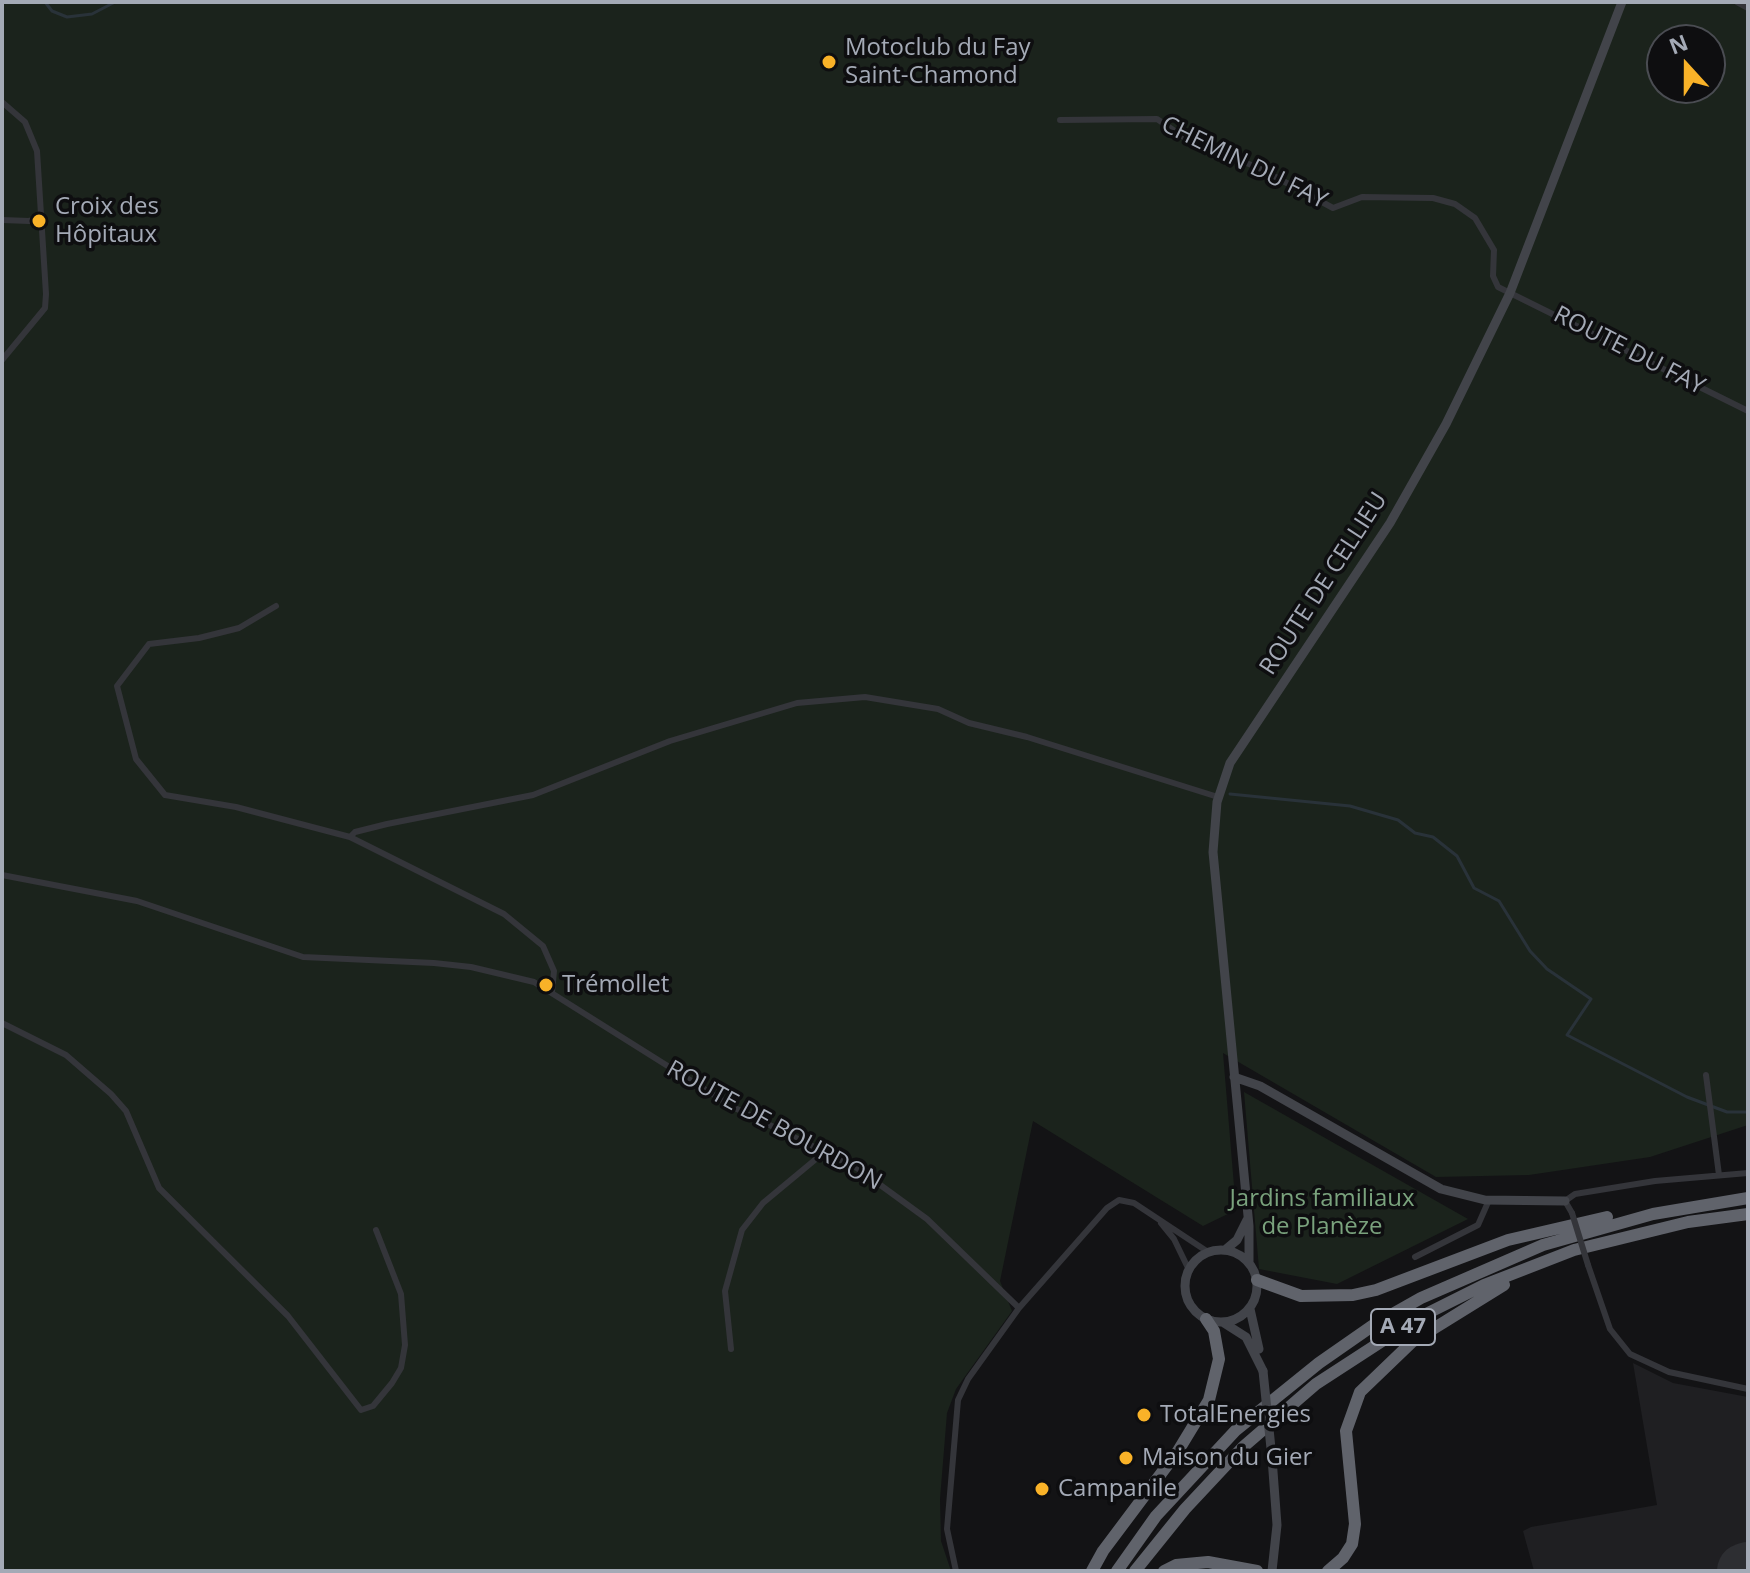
<!DOCTYPE html>
<html>
<head>
<meta charset="utf-8">
<style>
  body { margin:0 }
  #map { position:relative; width:1750px; height:1573px; overflow:hidden; background:#131315; font-family:"Open Sans",sans-serif }
  canvas { display:block }
  .frame { position:absolute; inset:0; border:4px solid #a4aab6; pointer-events:none }
  .north { position:absolute; left:1646px; top:24px; width:80px; height:80px; box-sizing:border-box; background:#0e0e10; border:2px solid #4a4c52; border-radius:50%; rotate:339deg; font-size:22px; font-weight:700; line-height:32px; text-align:center; color:#a4aab6 }
  .north::after { content:''; display:block; margin:auto; width:28px; height:36px; background:#f9b228; clip-path:polygon(50% 0,100% 100%,50% 72%,0 100%) }
</style>
</head>
<body>
<div id="map">
<canvas width="1750" height="1573"></canvas>
<div class="frame"></div>
<div class="north">N</div>
</div>
<script>
const c = document.querySelector('canvas').getContext('2d');
c.lineJoin = 'round';
function paint(path, color) { c.fillStyle = color; c.fill(path, 'evenodd'); }
const toPath = rows => new Path2D(rows.map(r => 'M' + r).join(''));
function strokePath(path, color, width, dash) { c.strokeStyle = color; c.lineWidth = width; c.lineCap = dash ? 'butt' : 'round'; c.setLineDash(dash || []); c.stroke(path); }
function write(font, color, halo, rows, align = 'center') {
  c.font = font + ' "Open Sans",sans-serif'; c.lineWidth = 7; c.setLineDash([]); c.textBaseline = 'middle'; c.strokeStyle = halo; c.fillStyle = color; for (const [text, x, y, turn = 0] of rows) {
    c.save(); c.translate(x, y); c.rotate((+turn || 0) * Math.PI / 180); c.textAlign = isNaN(turn) ? turn : align; if (halo) c.strokeText(text, 0, 0); c.fillText(text, 0, 0); c.restore();
  }
}
paint(toPath([
  [1633,1363,1673,1383,1748,1397,1748,1571,1534,1571,1523,1531,1531,1527,1657,1505]
]), '#1f1f22');
paint(toPath([
  [2,2,1748,2,1748,1125,1650,1157,1529,1175,1436,1177,1223,1053,1236,1210,1203,1226,1033,1121,1000,1281,1012,1311,956,1389,947,1413,940,1499,941,1541,951,1571,2,1571],
  [1662,40,1710,40,1710,88,1662,88],
  [1244,1092,1468,1219,1337,1284,1259,1269]
]), '#1b231c');
strokePath(toPath([
  [45,2,52,11,67,17,92,14,115,2],
  [1230,794,1350,806,1398,820,1415,833,1433,837,1457,856,1474,888,1499,901,1530,951,1547,969,1591,999,1567,1035,1687,1097,1727,1112,1748,1112]
]), '#293239', 3);
strokePath(toPath([
  [1745,1571,1748,1570]
]), '#2d2e32', 56);
strokePath(toPath([
  [1737,2,1748,8],
  [2,102,25,122,37,151,46,294,45,308,2,360],
  [1060,120,1157,119,1188,140,1259,168,1333,208,1362,197,1433,198,1455,204,1475,218,1494,250,1493,276,1498,287,1748,411],
  [2,220,29,221,43,217],
  [276,606,239,628,199,638,149,644,117,686,136,759,165,795,236,807,350,837,504,914,543,946,554,971,552,992],
  [350,837,355,832,387,824,533,795,670,741,797,703,865,697,938,709,969,723,1027,737,1218,797],
  [2,875,137,901,303,957,434,963,471,967,534,982,733,1107,857,1168,927,1219,1019,1308],
  [2,1023,66,1055,111,1094,126,1111,159,1188,288,1316,361,1410,373,1406,392,1383,401,1368,405,1345,401,1294,376,1230],
  [1706,1075,1719,1175],
  [1572,1213,1565,1201,1575,1194,1655,1181,1748,1173],
  [1161,1223,1174,1239,1189,1270],
  [1415,1257,1478,1225,1489,1200],
  [1588,1265,1610,1329,1630,1354,1669,1372,1748,1389],
  [731,1349,725,1291,742,1230,763,1203,822,1154],
  [956,1571,947,1529,958,1400,968,1379,1019,1308,1107,1208,1119,1200,1134,1203,1208,1252]
]), '#34353a', 6);
strokePath(toPath([
  [1234,1077,1260,1086,1441,1189,1485,1200,1565,1201],
  '1185 1286a36 36 0 1 1 72 0a36 36 0 1 1-72 0Z',
  [1225,1250,1237,1240,1247,1220],
  [1249,1262,1249,1226,1213,852,1217,802,1230,763,1390,523,1446,424,1510,293,1622,2],
  [1250,1309,1259,1349],
  [1224,1323,1246,1337,1263,1371],
  [1272,1571,1277,1525,1272,1458]
]), '#42444a', 9);
strokePath(toPath([
  [1257,1280,1301,1296,1353,1295,1376,1290,1508,1240,1607,1217],
  [1092,1571,1103,1551,1178,1451,1209,1400,1219,1359,1214,1331,1206,1319],
  [1117,1571,1156,1516,1236,1430,1319,1363,1375,1324,1421,1298,1543,1245,1653,1214,1748,1198],
  [1135,1571,1185,1509,1243,1447,1316,1384,1416,1319,1484,1285,1574,1250,1688,1222,1748,1214],
  [1164,1571,1176,1565,1208,1562,1257,1571],
  [1328,1571,1343,1558,1352,1544,1355,1524,1346,1431,1360,1392,1412,1342,1504,1285]
]), '#60636b', 12);
strokePath(toPath([
  [1572,1213,1588,1265]
]), '#34353a', 6);
strokePath(toPath([
  [1263,1371,1272,1458]
]), '#42444a', 9);
for (const [x, y, r, color] of [
  [829,62,8,"#f9b228"],
  [39,221,8,"#f9b228"],
  [546,985,8,"#f9b228"],
  [1144,1415,8,"#f9b228"],
  [1126,1458,8,"#f9b228"],
  [1042,1489,8,"#f9b228"]
]) { const dot = new Path2D(); dot.arc(x, y, r, 0, 2 * Math.PI); c.fillStyle = color; c.fill(dot); strokePath(dot, '#0e0e10', 3); }
for (const [x, y, w] of [
  [1403,1327,64]
]) { const box = new Path2D(); box.roundRect(x - w / 2, y - 18, w, 36, 6); c.fillStyle = '#0e0e10'; c.fill(box); strokePath(box, '#a4aab6', 2); }
write('bold 22px', '#a4aab6', null, [
  ["A 47",1403,1327]
]);
write('24px', '#a4aab6', '#0e0e10', [
  ["Motoclub du Fay",845,48],
  ["Saint-Chamond",845,76],
  ["Croix des",55,207],
  ["Hôpitaux",55,235],
  ["Trémollet",562,985],
  ["TotalEnergies",1160,1415],
  ["Maison du Gier",1142,1458],
  ["Campanile",1058,1489]
], 'left');
write('24px', '#a4aab6', '#0e0e10', [
  ["CHEMIN DU FAY",1244,163,26],
  ["ROUTE DU FAY",1629,351,27],
  ["ROUTE DE CELLIEU",1324,584,-57],
  ["ROUTE DE BOURDON",774,1126,29]
]);
write('24px', '#7aa27d', '#0e0e10', [
  ["Jardins familiaux",1322,1199],
  ["de Planèze",1322,1227]
]);
</script>
</body>
</html>
